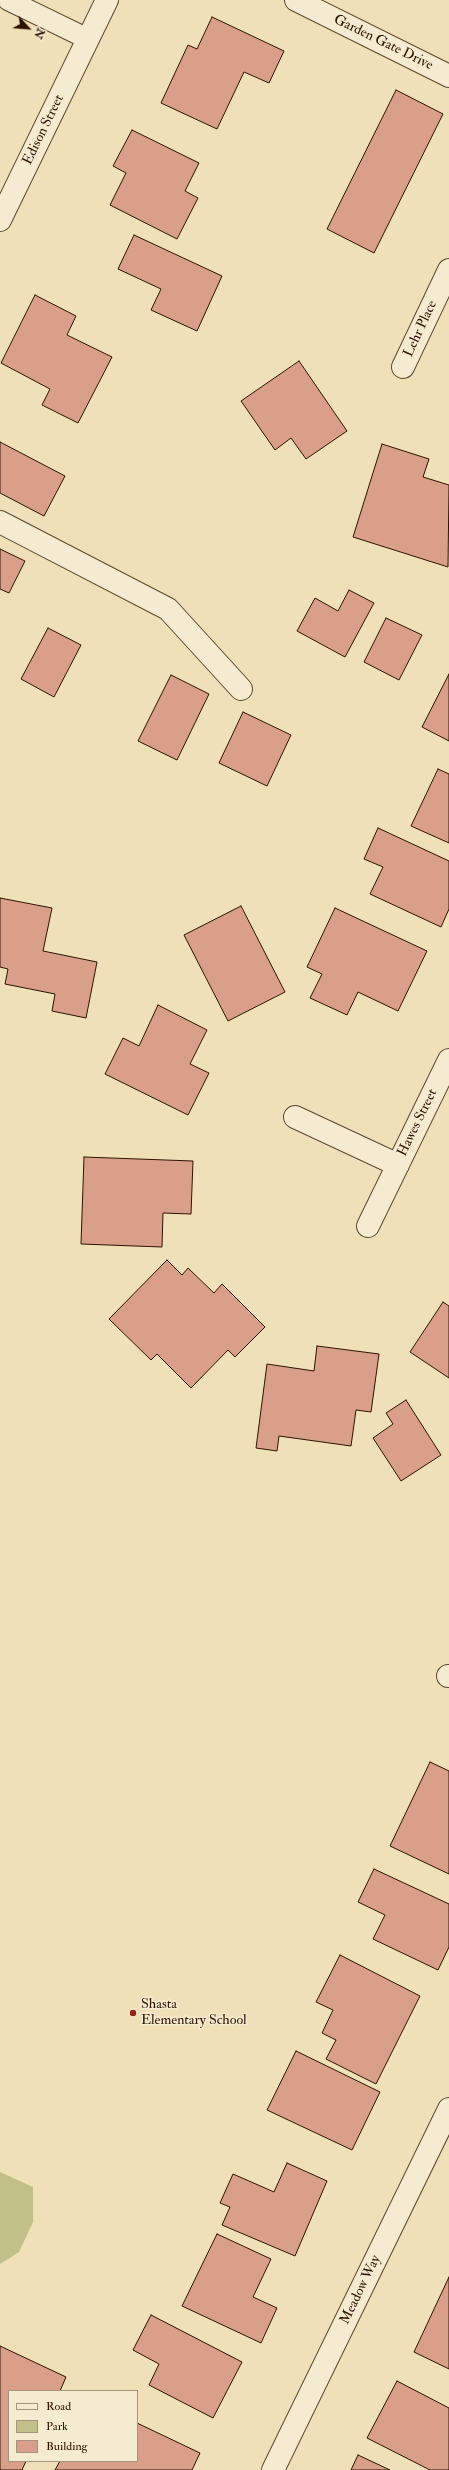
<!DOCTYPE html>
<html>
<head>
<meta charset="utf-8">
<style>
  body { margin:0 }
  #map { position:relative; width:449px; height:2470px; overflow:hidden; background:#f0e0b7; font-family:"IM FELL Double Pica",serif }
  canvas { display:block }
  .legend { position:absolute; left:8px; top:2390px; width:130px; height:72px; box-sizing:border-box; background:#f5ebd0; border:1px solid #a5947d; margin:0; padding:5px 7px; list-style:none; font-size:12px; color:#2d1201 }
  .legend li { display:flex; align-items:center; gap:8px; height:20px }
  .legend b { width:20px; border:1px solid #a5947d }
  .north { position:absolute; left:8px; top:8px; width:40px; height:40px; -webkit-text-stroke:3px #f5ebd0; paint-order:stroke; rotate:116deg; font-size:11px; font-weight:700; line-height:16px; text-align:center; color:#2d1201 }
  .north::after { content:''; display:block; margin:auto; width:14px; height:18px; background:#2d1201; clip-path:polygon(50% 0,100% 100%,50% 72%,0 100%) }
</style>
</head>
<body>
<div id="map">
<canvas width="449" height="2470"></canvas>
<ul class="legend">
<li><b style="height:5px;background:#f5ebd0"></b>Road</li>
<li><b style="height:11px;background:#c1c089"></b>Park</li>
<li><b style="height:11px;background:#d99f89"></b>Building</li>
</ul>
<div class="north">N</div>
</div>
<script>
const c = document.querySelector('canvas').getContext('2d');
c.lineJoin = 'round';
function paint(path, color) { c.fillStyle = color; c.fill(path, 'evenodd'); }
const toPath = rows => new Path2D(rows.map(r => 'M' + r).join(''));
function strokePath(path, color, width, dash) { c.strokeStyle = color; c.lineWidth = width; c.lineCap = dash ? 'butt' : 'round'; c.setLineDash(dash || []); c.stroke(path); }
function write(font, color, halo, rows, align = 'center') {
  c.font = font + ' "IM FELL Double Pica",serif'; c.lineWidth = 3; c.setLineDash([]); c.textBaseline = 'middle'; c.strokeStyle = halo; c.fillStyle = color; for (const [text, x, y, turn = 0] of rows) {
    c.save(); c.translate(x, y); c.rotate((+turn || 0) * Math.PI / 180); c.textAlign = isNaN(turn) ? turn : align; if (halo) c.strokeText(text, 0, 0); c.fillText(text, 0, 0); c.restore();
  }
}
paint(toPath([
  [0,2172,33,2187,33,2222,19,2252,0,2264]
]), '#c1c089');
const building = toPath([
  [212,17,284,51,269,83,244,72,217,129,161,103,188,45,197,49,212,17],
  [396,90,443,114,374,253,327,229,396,90],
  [132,130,199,163,185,191,198,198,177,239,110,205,126,173,113,166,132,130],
  [134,235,222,276,197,331,151,310,161,289,118,269,134,235],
  [35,295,76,316,67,335,112,357,78,423,42,405,50,389,1,363,35,295],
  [299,361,347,431,306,459,291,438,275,450,241,401,299,361],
  [0,442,65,476,44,516,0,493,0,442],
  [382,444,429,459,423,477,449,485,448,567,353,537,382,444],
  [0,549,25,561,9,593,0,589,0,549],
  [349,590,374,603,345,657,297,631,315,598,338,611,349,590],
  [386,618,422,635,399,680,364,662,386,618],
  [48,628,81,645,54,697,21,679,48,628],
  [449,674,449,741,422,727,449,674],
  [171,675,209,694,177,760,138,741,171,675],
  [243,712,291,735,267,786,219,763,243,712],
  [438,769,449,774,449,843,411,826,438,769],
  [378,828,449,861,449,909,441,927,370,894,383,867,364,859,378,828],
  [0,898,52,908,43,951,97,962,86,1018,52,1011,55,994,5,984,8,969,0,967,0,898],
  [241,906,285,992,228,1021,184,935,241,906],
  [335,908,427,951,398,1011,358,992,347,1015,310,998,322,974,307,967,335,908],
  [158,1005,207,1030,190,1064,209,1073,188,1115,105,1074,123,1038,139,1046,158,1005],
  [84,1157,193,1161,191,1214,163,1213,162,1247,81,1244,84,1157],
  [167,1260,182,1275,188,1268,214,1293,222,1284,265,1327,235,1357,228,1350,191,1388,157,1354,151,1360,109,1319,167,1260],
  [443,1302,449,1306,449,1378,410,1352,443,1302],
  [317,1346,379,1354,371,1412,356,1410,351,1446,279,1436,277,1451,256,1448,267,1364,314,1371,317,1346],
  [406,1400,441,1455,401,1481,373,1438,393,1424,386,1413,406,1400],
  [430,1762,449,1771,449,1874,390,1846,430,1762],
  [374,1869,449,1904,449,1947,438,1970,373,1939,385,1915,358,1902,374,1869],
  [340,1955,420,1996,376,2084,326,2059,336,2040,322,2033,333,2010,316,2002,340,1955],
  [296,2051,380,2092,352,2150,267,2110,296,2051],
  [287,2163,327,2181,295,2256,222,2225,230,2207,220,2203,233,2174,274,2192,287,2163],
  [217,2234,271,2259,253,2297,277,2308,261,2343,182,2306,217,2234],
  [449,2277,449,2369,414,2352,449,2277],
  [151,2315,242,2362,213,2418,149,2385,159,2364,133,2350,151,2315],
  [0,2346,66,2377,60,2391,9,2391,9,2461,26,2461,22,2470,0,2470,0,2346],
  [397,2381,449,2408,449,2470,430,2470,367,2438,397,2381],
  [137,2423,200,2453,192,2470,55,2470,60,2461,137,2461,137,2423],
  [358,2455,390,2470,351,2470,358,2455]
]);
paint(building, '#d99f89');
strokePath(building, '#2d1201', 1);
const service = toPath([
  [8,0,88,39]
]);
const minor = toPath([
  [296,0,449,76],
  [403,367,449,270],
  [0,522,168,609,241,689],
  [295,1117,398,1165],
  [368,1226,449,1060],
  [448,1676,449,1676],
  [273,2470,449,2109]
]);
const tertiary = toPath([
  [0,220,107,0]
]);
strokePath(service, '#5e462e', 22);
strokePath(minor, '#5e462e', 24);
strokePath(tertiary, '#5e462e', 24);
strokePath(service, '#f5ebd0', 20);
strokePath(minor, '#f5ebd0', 22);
strokePath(tertiary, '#f5ebd0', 22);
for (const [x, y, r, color] of [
  [133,2013,4,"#8f2418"]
]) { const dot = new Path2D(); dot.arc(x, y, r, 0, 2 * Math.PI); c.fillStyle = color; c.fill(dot); strokePath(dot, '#f5ebd0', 1.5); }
write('14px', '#2d1201', '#f5ebd0', [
  ["Garden Gate Drive",383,43,26],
  ["Edison Street",44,130,-64],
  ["Lehr Place",421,329,-65],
  ["Hawes Street",418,1123,-64],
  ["Meadow Way",361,2290,-64]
]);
write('14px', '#2d1201', '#f5ebd0', [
  ["Shasta",141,2005],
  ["Elementary School",141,2021]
], 'left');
</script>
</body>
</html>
